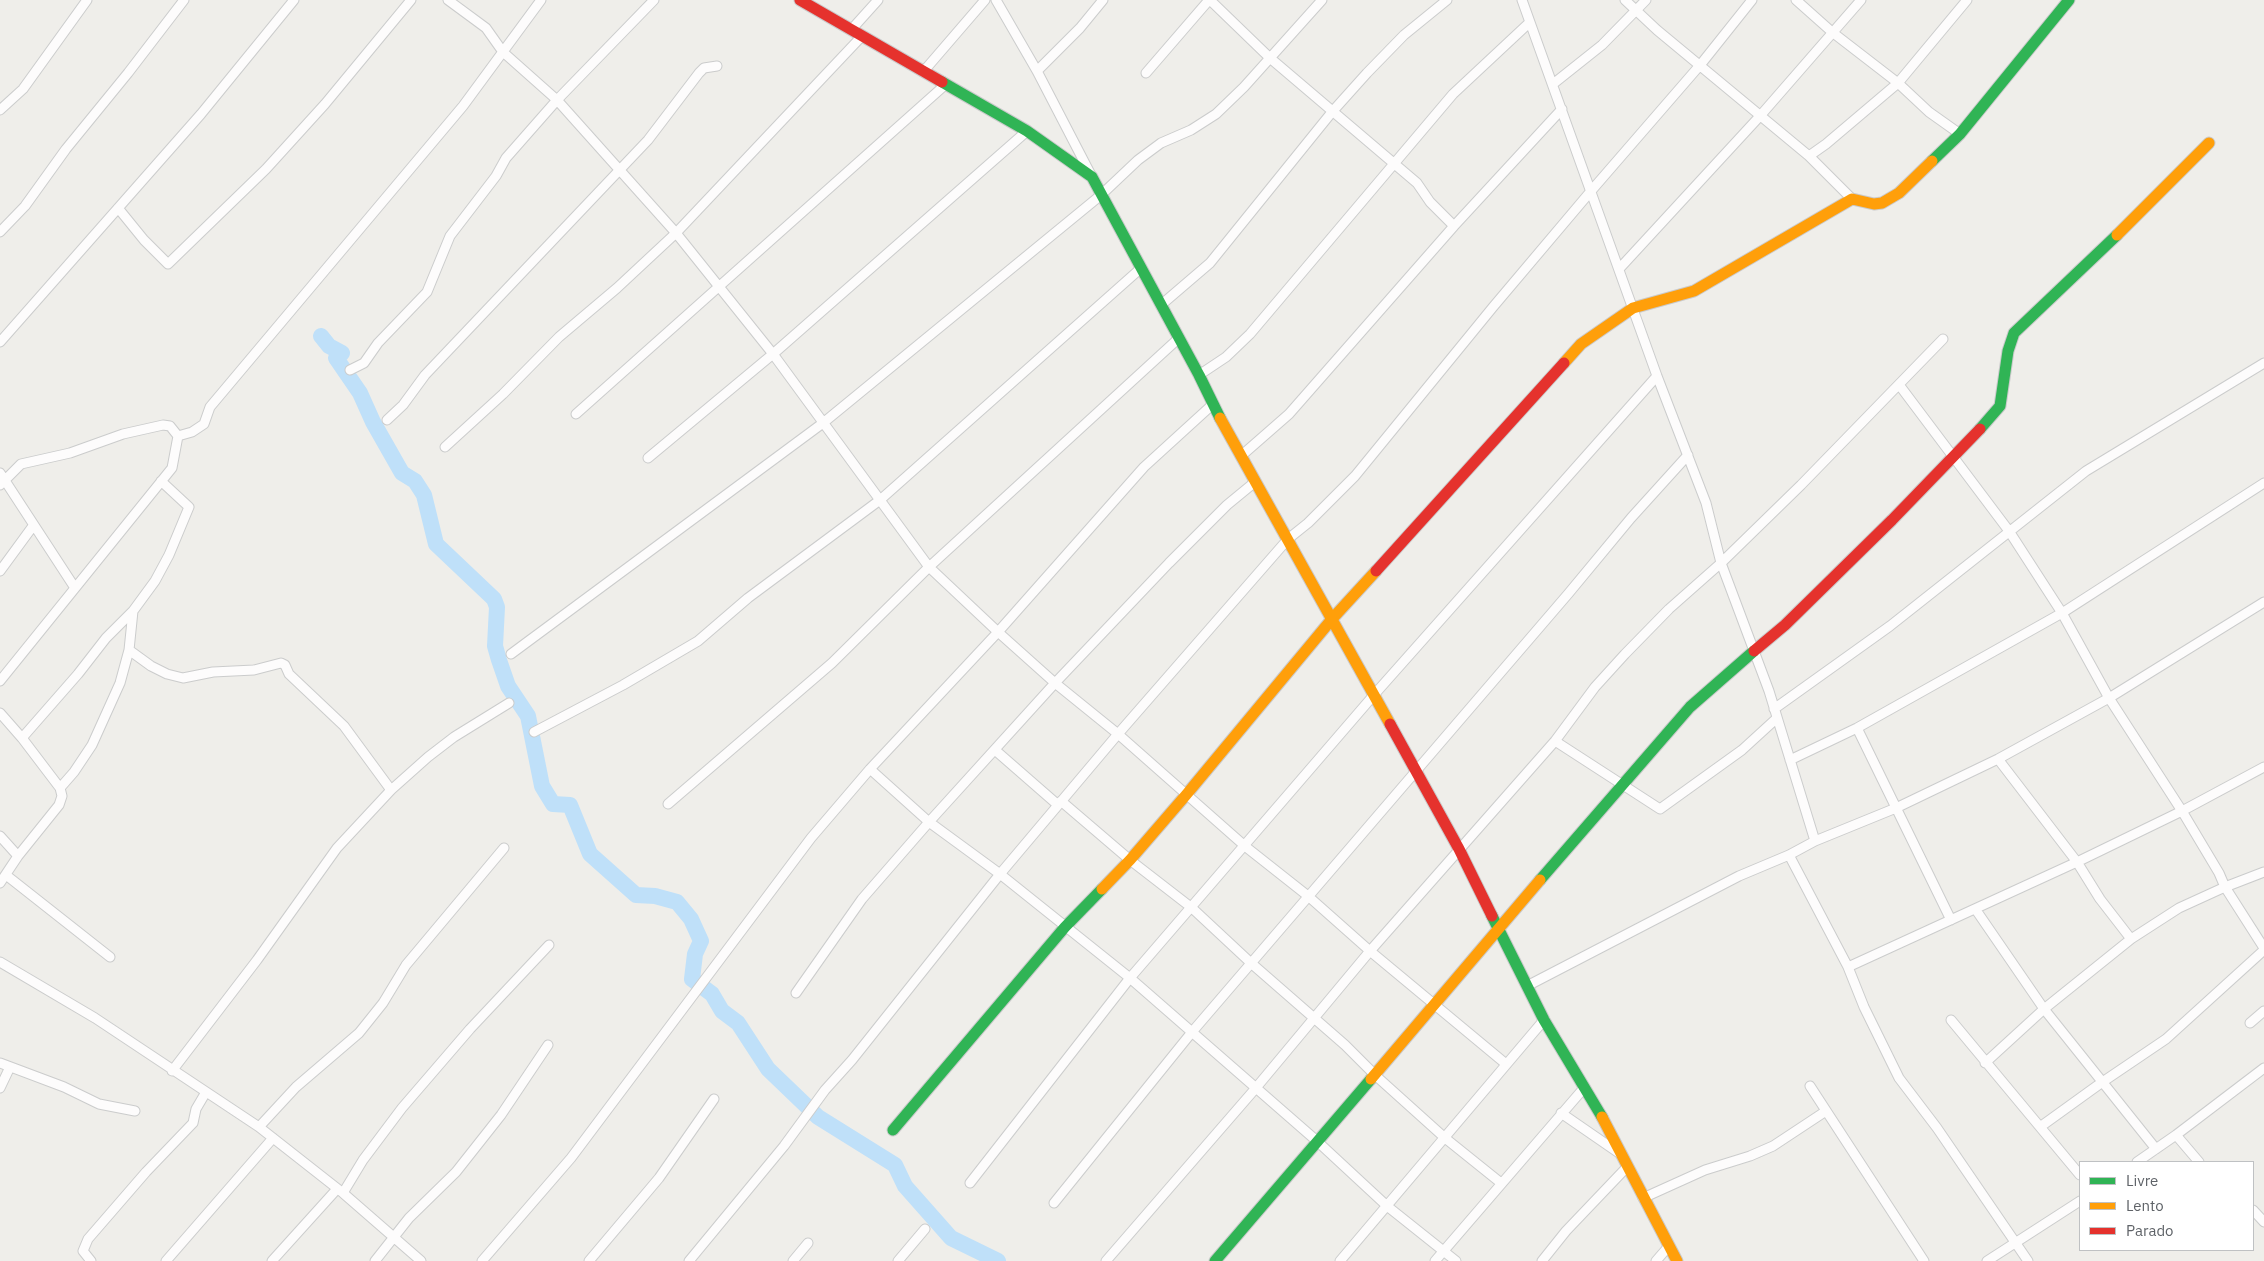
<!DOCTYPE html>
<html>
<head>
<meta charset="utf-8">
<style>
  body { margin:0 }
  #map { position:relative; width:2264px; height:1261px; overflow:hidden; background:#efeeea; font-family:"IBM Plex Sans",sans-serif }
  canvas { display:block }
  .legend { position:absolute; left:2079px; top:1161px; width:175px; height:90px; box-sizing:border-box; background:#fff; border:1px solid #bfc1c3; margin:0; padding:6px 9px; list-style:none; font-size:15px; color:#5f6368 }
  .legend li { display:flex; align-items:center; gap:10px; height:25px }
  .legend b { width:25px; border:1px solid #bfc1c3 }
</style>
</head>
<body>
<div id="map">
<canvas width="2264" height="1261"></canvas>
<ul class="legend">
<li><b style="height:6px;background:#30b455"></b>Livre</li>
<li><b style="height:6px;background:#ff9f0a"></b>Lento</li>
<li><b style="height:6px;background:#e5322d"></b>Parado</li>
</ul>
</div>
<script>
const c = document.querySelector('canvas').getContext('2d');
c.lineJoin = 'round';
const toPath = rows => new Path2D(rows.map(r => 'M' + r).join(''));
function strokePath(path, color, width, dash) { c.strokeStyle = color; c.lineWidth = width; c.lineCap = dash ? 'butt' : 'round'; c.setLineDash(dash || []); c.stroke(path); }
strokePath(toPath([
  [321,336,329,346,342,353,336,358,360,393,373,422,402,473,415,481,424,495,436,544,494,599,497,607,495,646,499,660,508,686,528,716,542,786,553,804,570,805,590,854,636,895,655,896,677,902,691,919,701,941,695,954,692,979,712,994,722,1011,738,1023,768,1069,818,1117,895,1165,905,1186,951,1238,998,1261]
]), '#bfe0f9', 16);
const street = toPath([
  [448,0,486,28,503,52,557,100,676,233,773,354,929,567,998,632,1055,683,1118,734,1246,847,1308,896,1370,951,1506,1064],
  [996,0,1037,71,1091,175],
  [1210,0,1270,58,1417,183,1430,202,1454,226],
  [1522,0,1657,376,1706,503,1721,563,1769,691,1815,841],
  [1625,0,1657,30,1809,156,1852,199],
  [1796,0,1832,32,1898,83,1929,112,1960,134],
  [851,30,878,0],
  [1037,71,1080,28,1103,0],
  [923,72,985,0],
  [1146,73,1209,0],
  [1553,84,1602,45,1646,0],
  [0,110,23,89,87,0],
  [1809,156,1826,144,1898,83,1967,0],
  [118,208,144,240,168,264,266,169,325,104,411,0],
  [0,232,25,206,66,149,128,73,184,0],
  [1619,269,1760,116,1861,0],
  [1161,305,1210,263,1332,112,1367,73,1404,35,1447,0],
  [0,342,201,114,294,0],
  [350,370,364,363,378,343,427,292,450,236,496,176,506,158,557,100,654,0],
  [1199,375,1226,357,1250,334,1453,94,1529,23],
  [1900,386,2009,531,2062,613,2109,698,2182,811,2219,873,2225,887,2264,948],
  [576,414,945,85],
  [387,420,403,405,425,375,648,140,699,73,704,68,717,66],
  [445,447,503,394,559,337,617,288,676,233,862,36],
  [1241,456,1289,414,1454,226,1562,109],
  [648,458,773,354,1027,131],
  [0,473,75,588],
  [0,485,21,464,70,453,123,434,163,425,170,426,178,436,192,432,204,424,210,407,463,106,541,0],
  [0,571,33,526],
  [129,650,151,666,167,674,183,678,213,672,254,670,281,663,285,665,289,674,344,726,391,790],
  [511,654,823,423,1101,195,1138,160,1161,143,1191,130,1216,114,1244,87,1322,0],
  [0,681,172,468,178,436],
  [1774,709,1890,626,2086,471,2264,363],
  [0,713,22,738,60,788,62,796,59,805,18,856,0,883],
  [1857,728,1951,920],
  [534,732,623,685,698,641,748,598,880,500,1140,269],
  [22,738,78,674,106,638,133,611,155,581,169,555,189,507,161,481],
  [1555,741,1660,809,1742,750,1777,718],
  [995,750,1058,805],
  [1998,759,2077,862,2100,899,2131,939],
  [1790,760,1857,728,2062,613,2264,483],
  [870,769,929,822,1000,874,1130,978,1318,1142,1387,1206,1456,1261],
  [60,788,74,772,92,745,120,683,129,650,133,611],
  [1061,801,1130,860,1192,908,1251,963,1345,1045,1375,1075,1445,1138,1501,1183],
  [668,804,832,663,929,567,1179,338],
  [0,836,18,856],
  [1789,855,1848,967,1864,1007,1899,1078,1937,1128,2028,1261],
  [6,875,110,957],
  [1976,910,2044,1009,2156,1149],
  [0,962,95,1018,259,1127,343,1193,421,1261],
  [1848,967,2077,862,2182,811,2264,767],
  [1527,986,1739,876,1789,855,1815,841,1896,808,1998,759,2109,698,2264,602],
  [796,993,862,899,929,822,1055,683,1169,563,1227,505,1255,482],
  [1951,1020,2080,1175],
  [2250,1023,2264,1011],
  [0,1063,64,1087,99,1104,135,1111],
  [1985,1063,2044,1009,2131,939,2179,908,2225,887,2264,872],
  [172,1071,257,960,337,848,391,790,428,757,454,737,509,703],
  [1810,1086,1924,1261],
  [0,1088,10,1067],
  [1561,1113,1619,1153],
  [259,1127,296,1087,359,1033,383,1003,406,965,504,848],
  [2040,1127,2101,1083,2166,1039,2264,950],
  [2176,1135,2199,1162],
  [2137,1162,2176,1135,2264,1068],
  [970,1183,1130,978,1373,696,1657,376],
  [343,1193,363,1160,402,1108,470,1029,549,945],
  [1643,1198,1705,1170,1750,1156,1773,1146,1826,1111],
  [1054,1203,1192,1032,1568,594,1631,518,1688,455],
  [2253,1210,2264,1222],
  [91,1261,83,1251,88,1239,146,1172,193,1123,196,1109,206,1092],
  [166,1261,273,1138],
  [272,1261,337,1189],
  [375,1261,409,1218,456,1172,501,1115,548,1045],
  [482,1261,571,1158,811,838,870,769,998,632,1144,467,1212,405],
  [589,1261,659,1178,714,1099],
  [689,1261,784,1146,825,1090,852,1060,1000,874,1118,734,1288,539,1308,523,1355,476,1493,307,1591,191,1701,64,1752,0],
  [793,1261,808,1243],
  [898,1261,925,1229],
  [1106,1261,1255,1089,1370,951,1555,741,1595,687,1625,654,1669,609,1721,563,1801,485,1943,339],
  [1340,1261,1544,1020],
  [1435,1261,1584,1088],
  [1542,1261,1566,1231,1627,1167],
  [1656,1261,1669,1246],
  [1987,1261,2080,1201]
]);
const fast = toPath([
  [942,82,1027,131,1092,177,1199,375,1220,418],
  [1932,161,1960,134,2069,0],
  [1980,429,2000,406,2008,351,2014,333,2117,235],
  [1540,880,1690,707,1754,651],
  [1492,916,1544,1020,1602,1117],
  [893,1130,1065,927,1102,889],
  [1215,1261,1371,1079]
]);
const slow = toPath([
  [2117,235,2209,143],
  [1564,363,1581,344,1633,308,1694,291,1852,199,1874,204,1882,203,1899,193,1932,161],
  [1220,418,1390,724],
  [1102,889,1130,860,1186,795,1332,619,1376,571],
  [1371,1079,1540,880],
  [1602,1117,1677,1261]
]);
const jam = toPath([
  [800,0,942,82],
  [1376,571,1564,363],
  [1754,651,1785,625,1892,520,1980,429],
  [1390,724,1459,849,1492,916]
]);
strokePath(street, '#cbcccc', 11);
strokePath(fast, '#cacacb', 13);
strokePath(slow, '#cacacb', 13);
strokePath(jam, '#cacacb', 13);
strokePath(street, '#fdfcfc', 9);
strokePath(fast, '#30b455', 11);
strokePath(slow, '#ff9f0a', 11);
strokePath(jam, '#e5322d', 11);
</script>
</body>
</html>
